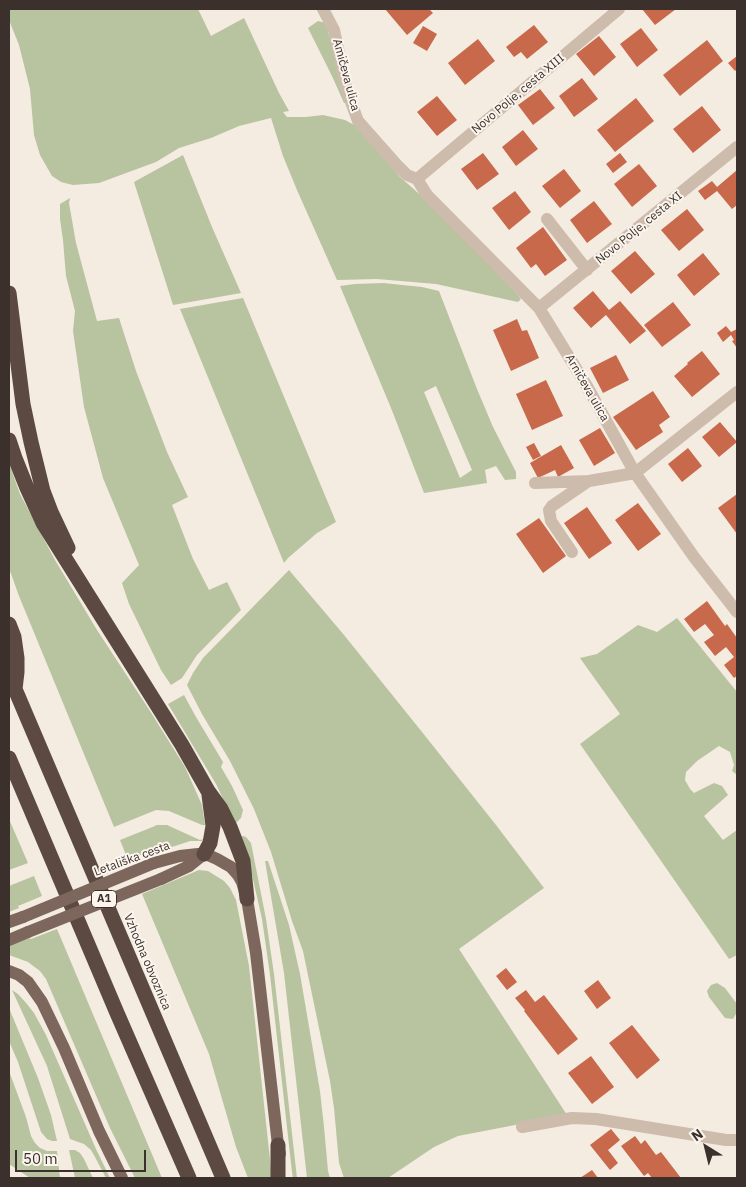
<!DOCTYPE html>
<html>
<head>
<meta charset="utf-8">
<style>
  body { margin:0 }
  #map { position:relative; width:746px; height:1187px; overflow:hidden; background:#f4ebe1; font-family:"IBM Plex Sans",sans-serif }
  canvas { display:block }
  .frame { position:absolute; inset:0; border:10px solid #3b302b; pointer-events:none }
  .north { position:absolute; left:681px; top:1122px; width:50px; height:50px; -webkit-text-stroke:4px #fbf5ee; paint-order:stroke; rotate:324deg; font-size:14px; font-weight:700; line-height:20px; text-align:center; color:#3b302b }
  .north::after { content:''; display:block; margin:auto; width:18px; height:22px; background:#3b302b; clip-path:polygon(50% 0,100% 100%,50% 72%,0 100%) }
  .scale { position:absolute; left:15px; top:1150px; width:131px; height:22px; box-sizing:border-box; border:2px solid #3b302b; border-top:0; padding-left:6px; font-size:15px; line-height:18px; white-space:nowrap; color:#3b302b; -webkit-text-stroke:4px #fbf5ee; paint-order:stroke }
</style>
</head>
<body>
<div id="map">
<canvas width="746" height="1187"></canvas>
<div class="frame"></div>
<div class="north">N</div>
<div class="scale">50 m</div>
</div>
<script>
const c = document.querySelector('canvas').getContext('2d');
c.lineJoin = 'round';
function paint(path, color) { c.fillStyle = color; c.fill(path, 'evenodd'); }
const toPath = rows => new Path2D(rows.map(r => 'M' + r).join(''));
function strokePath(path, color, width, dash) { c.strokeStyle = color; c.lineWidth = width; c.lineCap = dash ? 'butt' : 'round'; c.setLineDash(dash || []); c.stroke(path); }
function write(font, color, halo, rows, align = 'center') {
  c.font = font + ' "IBM Plex Sans",sans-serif'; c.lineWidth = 4; c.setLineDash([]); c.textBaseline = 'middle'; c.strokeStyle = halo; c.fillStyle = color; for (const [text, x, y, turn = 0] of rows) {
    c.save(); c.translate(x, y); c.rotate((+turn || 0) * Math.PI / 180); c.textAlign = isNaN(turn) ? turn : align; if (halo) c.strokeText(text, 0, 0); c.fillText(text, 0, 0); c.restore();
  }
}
paint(toPath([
  [9,9,198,9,211,36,244,18,279,93,289,111,283,112,287,117,306,117,323,115,345,120,356,126,400,177,425,199,504,279,521,299,518,302,436,284,377,279,337,280,297,190,283,156,271,118,239,126,211,138,179,148,156,162,99,183,73,185,61,182,52,176,40,155,34,135,30,89,19,45,9,20],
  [318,21,326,23,346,103,344,103,332,76,308,28],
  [183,155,212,227,241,293,173,305,134,182],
  [70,198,69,203,76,243,97,321,119,318,136,371,167,452,188,497,172,505,193,559,209,590,227,582,241,610,197,655,182,678,171,685,161,670,129,604,122,583,139,565,103,478,84,407,73,331,75,311,66,276,63,240,60,219,60,204],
  [383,283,422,287,439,291,477,389,493,427,516,472,516,479,505,480,496,466,485,470,487,483,424,493,391,408,340,286,355,284],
  [436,386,472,470,460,478,424,392],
  [243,298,336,522,317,533,288,558,284,563,180,309],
  [9,463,20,494,55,560,97,630,150,711,185,767,202,805,205,825,202,825,169,811,156,810,114,827,19,596,9,568],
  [289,570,344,635,426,737,496,825,544,888,459,949,567,1115,458,1136,434,1147,388,1178,344,1178,339,1163,334,1108,330,1081,303,951,292,921,271,852,254,809,230,761,202,714,187,685,193,673,203,658],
  [677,618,737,692,737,775,732,771,734,765,730,752,719,746,697,761,686,772,685,780,690,789,694,793,714,783,722,786,728,795,704,816,723,840,737,830,737,955,729,959,580,744,620,714,580,658,597,654,638,625,657,632],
  [184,695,196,717,223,762,221,767,232,786,243,810,241,818,235,824,216,784,168,704],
  [9,819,28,863,9,870],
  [156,825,167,825,200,840,204,839,202,841,190,841,163,850,161,847,128,860,120,840,155,826],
  [243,836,246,837,251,843,266,919,274,974,297,1178,293,1178,292,1172,270,975,262,919,252,875,240,837],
  [265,861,268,861,289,925,300,974,320,1091,324,1127,328,1171,330,1178,307,1178,284,973],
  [199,870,208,871,224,881,230,888,236,900,249,966,272,1178,248,1178,236,1147,209,1054,142,894],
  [34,876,42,896,18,906,19,908,9,912,9,886],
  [57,929,162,1178,135,1178,110,1128,46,979,40,971,28,962,9,955,9,945,28,938,31,939],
  [717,983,725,988,737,1004,737,1012,733,1019,725,1018,709,997,707,991,711,985],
  [12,990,18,994,27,1004,34,1013,46,1035,96,1149,110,1178,106,1178,95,1157,91,1150,84,1144,70,1139,47,1066],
  [9,1008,38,1078,51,1115,57,1141,52,1141,47,1139,41,1132,18,1062,9,1041],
  [9,1071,26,1117,31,1136,35,1143,40,1148,47,1151,57,1151,60,1178,30,1178,9,1164],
  [69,1150,75,1150,80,1153,84,1159,93,1178,75,1178]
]), '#b8c4a0');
paint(toPath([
  [385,9,429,9,433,13,407,35],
  [642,9,676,9,655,25],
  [534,25,548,42,527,59,521,52,514,57,506,47],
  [423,26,437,34,427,51,413,43],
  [641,28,658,50,637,67,620,44],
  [599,36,616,57,594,76,576,54],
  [478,39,495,61,465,85,448,63],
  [707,40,723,61,680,96,663,75],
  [737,56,737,69,735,71,728,63],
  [582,78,598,99,574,117,559,96],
  [540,89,555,108,533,125,518,105],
  [437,96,457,120,437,136,417,112],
  [636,98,654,121,615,152,597,130],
  [702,106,721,130,693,153,673,129],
  [523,130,538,149,516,166,502,147],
  [483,153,499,174,477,190,461,169],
  [620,153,627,162,613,173,606,164],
  [639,164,657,186,632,207,614,184],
  [564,169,581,191,560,208,542,186],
  [737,170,737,205,732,209,717,191,705,200,698,191,712,181,717,187],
  [515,191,531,212,509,230,492,208],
  [594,201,612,224,587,243,570,220],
  [687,209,704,230,679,251,661,230],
  [543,227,567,260,545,276,536,264,531,268,516,248],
  [635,251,655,274,631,294,611,271],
  [703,253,720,274,694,296,677,275],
  [593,291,609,310,620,301,646,331,630,344,606,315,591,328,573,308],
  [673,302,691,325,662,347,644,325],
  [517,319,522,331,527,330,539,358,511,371,493,330],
  [726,326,731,332,737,329,737,348,732,341,734,340,731,335,723,342,717,333],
  [702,351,720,374,692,397,674,376,688,364,687,363],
  [616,355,629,380,603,393,590,368],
  [546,380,563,416,532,430,516,394],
  [653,391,670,417,659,425,663,432,636,450,613,417],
  [720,422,737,442,719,457,702,437],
  [600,428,615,453,594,466,579,440],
  [534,443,541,456,533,460,526,447],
  [561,445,574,468,558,477,555,470,538,478,530,463],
  [688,448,702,466,682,482,668,464],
  [737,494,737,534,718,508],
  [638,503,661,534,638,551,615,520],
  [587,507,612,543,589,559,564,523],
  [539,518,566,556,543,573,516,534],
  [707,601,725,626,727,624,737,638,737,676,734,678,724,665,734,657,726,647,715,656,704,642,714,635,705,624,694,632,684,619],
  [506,968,517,982,507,990,496,976],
  [598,980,611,998,597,1009,584,991],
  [526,990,535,1002,544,995,578,1039,558,1055,524,1011,525,1010,515,998],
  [632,1025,660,1060,637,1079,609,1043],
  [591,1056,614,1087,592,1104,568,1073],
  [611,1129,620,1140,608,1150,618,1163,610,1170,590,1145],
  [635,1136,641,1144,645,1140,656,1155,661,1152,681,1178,652,1178,648,1173,644,1176,621,1146],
  [592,1170,598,1178,580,1178]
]), '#c8694b');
strokePath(toPath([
  [323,9,334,30,347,91,358,121,397,165,407,175,417,179],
  [417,179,427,195,539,308,588,388,635,473,694,557,737,612],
  [417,179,619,9],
  [547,219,587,270],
  [539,308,737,147],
  [535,483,589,481,635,473,737,392],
  [572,552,551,521,549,510,552,506,587,482],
  [522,1127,572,1118,596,1119,726,1140,737,1140]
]), '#cdbbac', 12);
strokePath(toPath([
  [154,863,180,856,198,854,208,855,217,859,231,867,238,875,242,882,247,899,256,953,278,1145,280,1154],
  [161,879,189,866,204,854],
  [9,922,23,917],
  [9,940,28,932],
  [9,971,19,975,28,982,42,1002,64,1048,99,1131,122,1178]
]), '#7d675c', 12);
strokePath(toPath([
  [9,293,23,404,31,442,43,491,51,512,68,548],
  [9,440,15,458,27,488,43,523,182,745,208,791,221,809,230,827,243,861,247,899],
  [9,624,14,637,17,658,17,672,15,689],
  [9,675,223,1178],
  [9,758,117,1013,189,1178],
  [204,854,210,843,213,826,212,818,209,795],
  [278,1145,278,1178]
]), '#5c4a42', 15);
strokePath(toPath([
  [23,917,154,863],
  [28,932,161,879]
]), '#7d675c', 12);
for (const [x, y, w] of [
  [104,899,25]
]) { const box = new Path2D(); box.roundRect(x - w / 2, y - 8.5, w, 17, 4); c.fillStyle = '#fbf5ee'; c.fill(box); strokePath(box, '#3b302b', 1); }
write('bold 11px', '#3b302b', null, [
  ["A1",104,899]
]);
write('12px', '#3b302b', '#fbf5ee', [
  ["Amičeva ulica",346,75,75],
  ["Novo Polje, cesta XIII",518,94,-40],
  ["Novo Polje, cesta XI",639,228,-39],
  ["Arničeva ulica",587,388,60],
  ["Letališka cesta",132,859,-20],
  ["Vzhodna obvoznica",147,962,67]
]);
</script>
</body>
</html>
